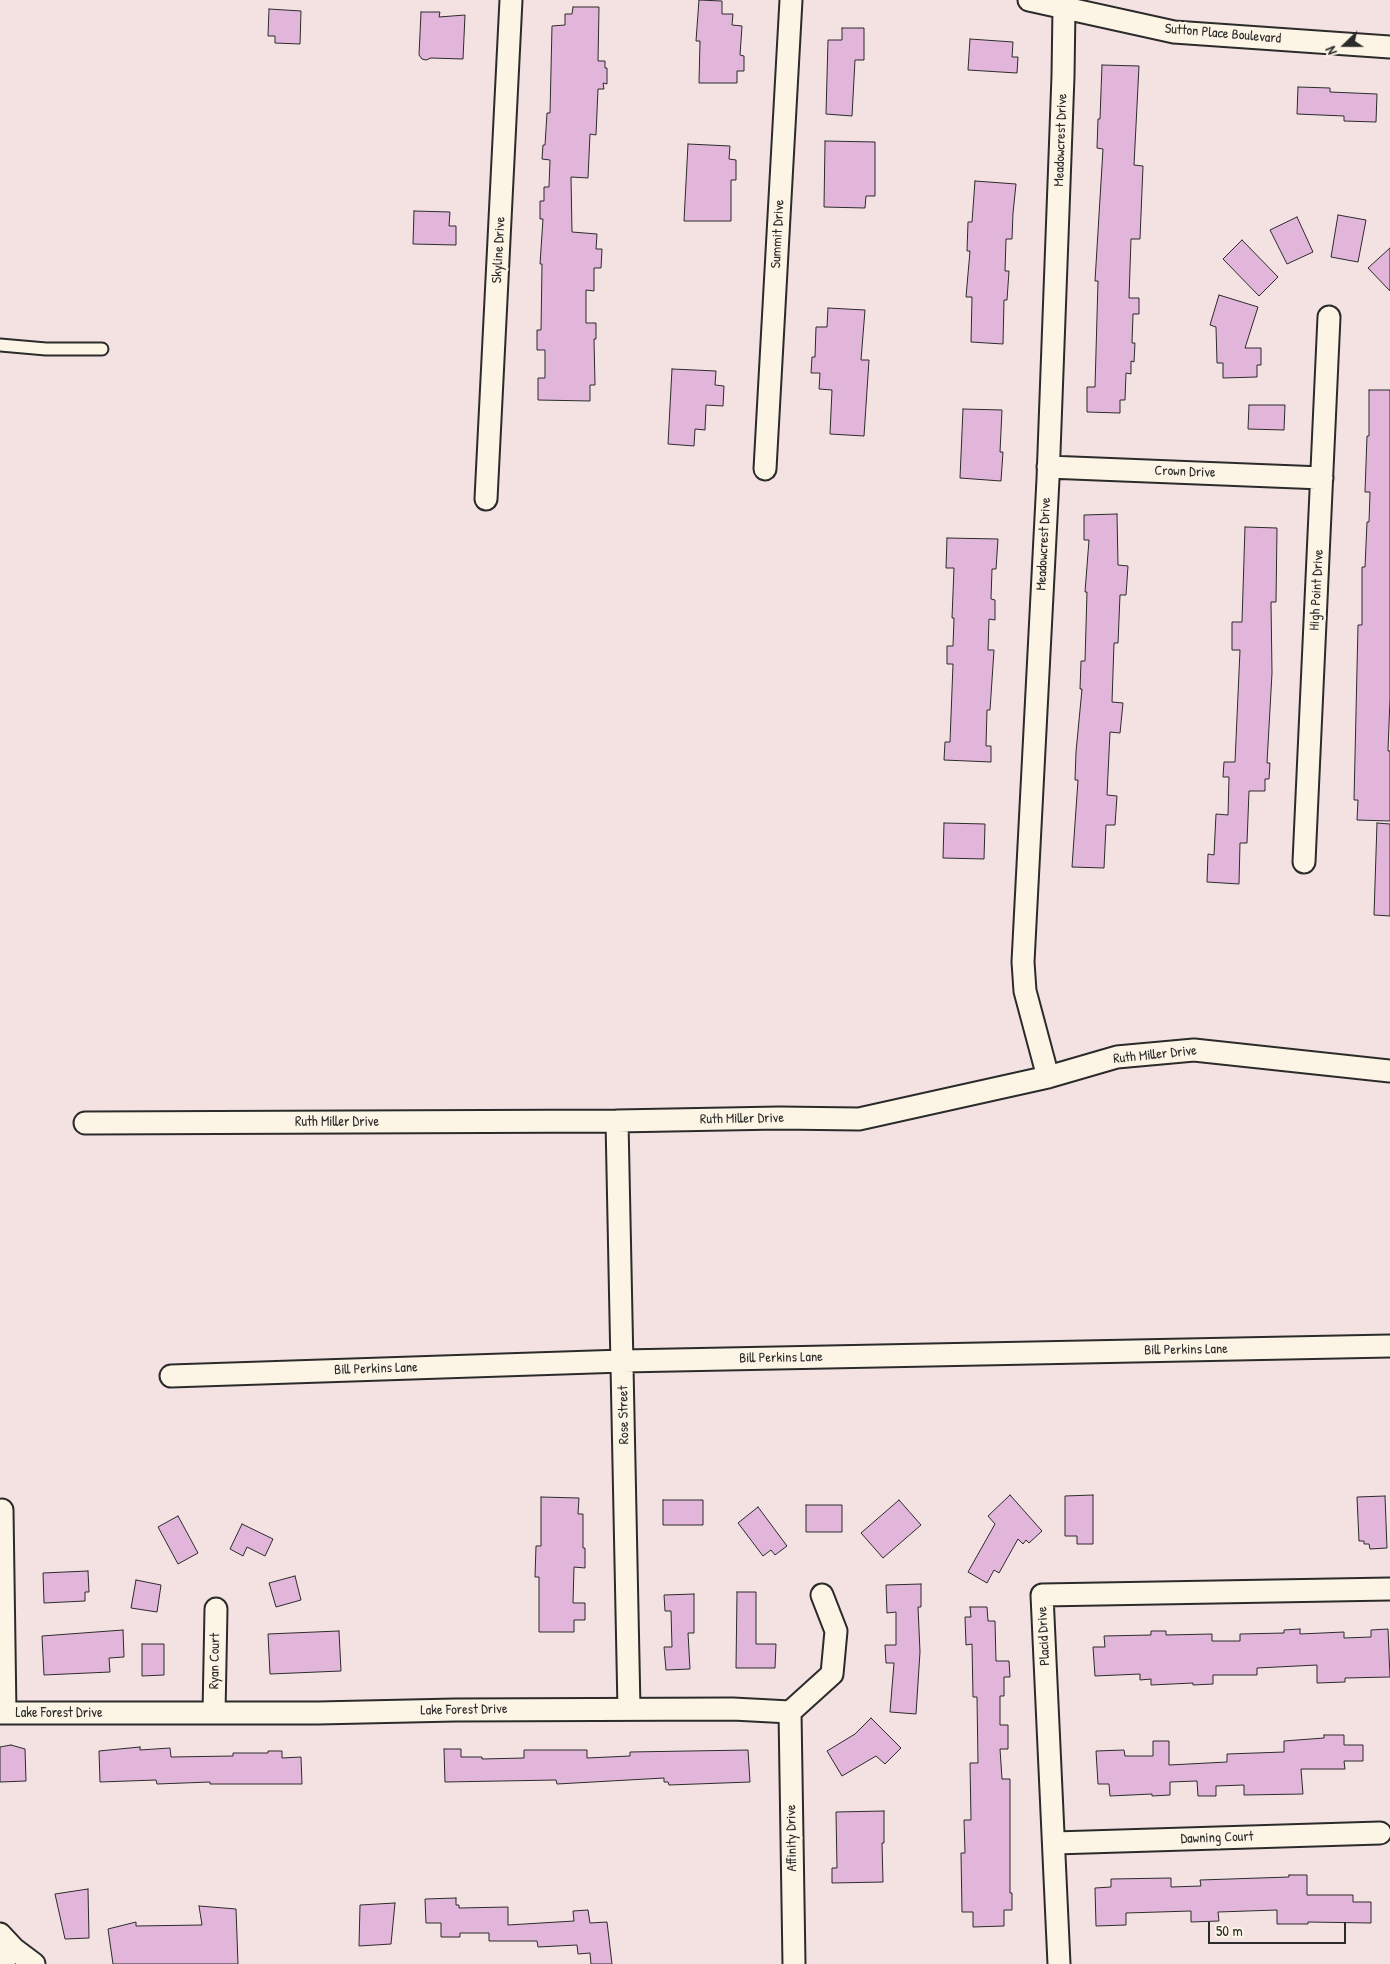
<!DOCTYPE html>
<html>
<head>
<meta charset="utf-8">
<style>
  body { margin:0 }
  #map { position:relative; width:1390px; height:1964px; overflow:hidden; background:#f4e2e2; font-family:"Patrick Hand",sans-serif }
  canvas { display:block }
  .north { position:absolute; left:1320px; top:20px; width:50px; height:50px; -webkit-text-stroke:4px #fcf5e5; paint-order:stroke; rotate:248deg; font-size:14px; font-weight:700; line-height:20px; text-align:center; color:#2b2b2b }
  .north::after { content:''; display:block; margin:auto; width:18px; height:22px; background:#2b2b2b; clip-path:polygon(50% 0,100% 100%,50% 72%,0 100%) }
  .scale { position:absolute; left:1208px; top:1922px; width:138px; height:22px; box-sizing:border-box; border:2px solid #2b2b2b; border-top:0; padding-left:6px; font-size:15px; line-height:18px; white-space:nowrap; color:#2b2b2b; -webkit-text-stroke:4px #fcf5e5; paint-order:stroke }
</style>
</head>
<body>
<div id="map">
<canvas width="1390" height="1964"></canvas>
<div class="north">N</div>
<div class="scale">50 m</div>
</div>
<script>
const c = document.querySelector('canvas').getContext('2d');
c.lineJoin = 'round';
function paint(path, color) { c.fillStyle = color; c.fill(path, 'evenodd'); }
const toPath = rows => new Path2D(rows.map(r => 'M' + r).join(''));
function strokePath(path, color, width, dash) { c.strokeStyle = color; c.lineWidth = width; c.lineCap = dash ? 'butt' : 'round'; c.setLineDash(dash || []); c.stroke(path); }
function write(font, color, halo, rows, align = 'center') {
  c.font = font + ' "Patrick Hand",sans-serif'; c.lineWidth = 5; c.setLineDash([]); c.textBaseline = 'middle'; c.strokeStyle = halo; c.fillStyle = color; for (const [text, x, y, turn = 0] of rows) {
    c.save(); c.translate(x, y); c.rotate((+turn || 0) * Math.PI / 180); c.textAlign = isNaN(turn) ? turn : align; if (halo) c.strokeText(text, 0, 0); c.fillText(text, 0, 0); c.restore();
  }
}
const building = toPath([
  [699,0,722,1,722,14,733,14,732,25,742,26,740,55,744,56,744,71,737,71,737,83,699,83,700,41,696,41,699,0],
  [573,7,599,7,598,61,605,61,605,68,607,68,607,84,603,83,604,89,598,89,596,135,590,134,588,178,571,177,572,232,597,234,596,249,602,249,601,268,594,268,594,291,586,290,586,323,596,323,596,339,594,339,595,385,590,385,590,401,538,400,538,378,545,378,545,350,537,350,537,330,541,330,542,264,540,264,543,219,540,219,540,201,544,201,544,187,549,187,550,160,542,159,543,145,545,145,547,113,550,113,552,26,565,25,565,14,572,14,573,7],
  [269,9,301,11,300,44,275,43,275,36,268,36,269,9],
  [421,12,440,12,439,17,465,15,463,59,431,58,426,60,422,59,419,55,421,12],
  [842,28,864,28,864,60,855,60,852,116,826,114,828,40,842,40,842,28],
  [970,39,1013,42,1012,57,1018,57,1017,73,968,70,970,39],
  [1102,65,1139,66,1134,165,1143,166,1140,239,1131,239,1129,298,1139,298,1139,314,1133,314,1132,343,1135,343,1134,362,1131,361,1131,374,1126,373,1125,400,1120,400,1120,413,1087,412,1087,387,1095,387,1098,281,1095,281,1103,149,1097,148,1098,119,1100,119,1102,65],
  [1298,87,1330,88,1330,92,1377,94,1376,122,1344,121,1344,116,1297,114,1298,87],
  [825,141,875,142,875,196,866,196,865,208,824,207,825,141],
  [688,144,730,146,729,159,736,160,736,180,731,180,731,221,684,221,688,144],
  [975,181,1016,184,1013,213,1012,239,1006,239,1005,271,1009,271,1007,300,1004,300,1003,344,971,342,972,297,966,297,970,251,967,251,968,222,972,222,975,181],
  [414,211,450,212,449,226,456,226,456,245,413,244,414,211],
  [1338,215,1366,220,1358,262,1331,257,1338,215],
  [1297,217,1313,252,1287,264,1270,230,1297,217],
  [1242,240,1278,277,1259,296,1223,259,1242,240],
  [1390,248,1390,291,1368,268,1390,248],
  [1219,295,1258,307,1245,348,1261,348,1261,365,1257,365,1257,377,1223,378,1223,363,1217,363,1216,327,1210,325,1219,295],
  [828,308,865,310,861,360,869,360,864,436,830,434,832,390,819,389,820,373,811,373,812,357,815,357,816,327,827,327,828,308],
  [672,369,716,371,715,385,724,386,723,406,706,405,705,430,695,429,694,446,668,444,672,369],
  [1369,390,1390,390,1390,698,1388,751,1390,751,1390,821,1357,820,1358,800,1354,800,1358,625,1362,625,1362,567,1365,567,1367,522,1369,522,1370,492,1365,492,1367,436,1369,436,1369,390],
  [1249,405,1285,405,1284,430,1248,429,1249,405],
  [963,409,1002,410,1000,452,1003,452,1001,481,960,478,963,409],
  [1117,514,1118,565,1128,566,1126,595,1120,595,1118,643,1114,643,1112,702,1123,703,1120,733,1110,732,1107,795,1117,796,1115,825,1106,825,1104,868,1072,867,1078,780,1075,780,1076,752,1082,689,1080,689,1081,661,1085,661,1087,592,1085,592,1089,540,1084,540,1084,515,1117,514],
  [1245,527,1277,528,1276,602,1271,602,1272,673,1267,763,1270,763,1269,779,1265,779,1265,791,1249,791,1247,843,1240,843,1239,884,1207,882,1208,854,1214,855,1216,814,1228,815,1229,777,1223,777,1224,762,1235,762,1240,650,1232,650,1232,622,1242,622,1245,527],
  [947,538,998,539,996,569,992,569,991,599,995,600,995,620,989,619,988,650,994,650,990,710,987,710,986,746,991,746,991,762,944,760,945,742,950,742,953,664,947,664,947,646,953,646,954,618,952,618,954,568,946,568,947,538],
  [944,823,985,824,984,859,943,858,944,823],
  [1377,823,1390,824,1390,916,1374,915,1377,823],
  [1010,1495,1042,1531,1029,1543,1026,1540,1023,1544,1018,1539,999,1573,994,1570,987,1583,968,1572,995,1524,988,1516,1010,1495],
  [1093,1495,1093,1544,1077,1544,1077,1536,1065,1536,1065,1496,1093,1495],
  [1385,1496,1387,1548,1370,1549,1369,1544,1364,1544,1364,1541,1359,1541,1357,1497,1385,1496],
  [541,1497,579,1498,578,1514,583,1514,583,1548,585,1548,585,1568,574,1567,573,1603,585,1603,585,1620,574,1620,574,1632,539,1632,539,1577,535,1577,536,1546,541,1546,541,1497],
  [663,1500,703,1500,703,1525,663,1525,663,1500],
  [899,1500,921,1525,883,1558,861,1533,899,1500],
  [806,1505,842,1505,842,1532,806,1532,806,1505],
  [758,1507,787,1546,775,1555,771,1550,763,1556,738,1523,758,1507],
  [178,1516,198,1553,178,1564,158,1527,178,1516],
  [242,1524,273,1539,265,1556,247,1547,243,1556,230,1549,242,1524],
  [88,1571,89,1592,85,1592,85,1601,44,1603,43,1573,88,1571],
  [295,1576,301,1600,276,1607,269,1583,295,1576],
  [136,1580,161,1585,157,1612,131,1608,136,1580],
  [921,1584,921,1607,918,1607,920,1652,916,1714,890,1712,894,1663,886,1663,885,1645,896,1645,896,1612,887,1613,886,1585,921,1584],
  [737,1592,756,1592,756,1644,776,1644,775,1668,736,1668,737,1592],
  [694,1594,694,1633,688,1633,690,1669,666,1670,664,1647,672,1647,671,1611,665,1611,664,1595,694,1594],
  [970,1607,987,1607,988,1621,995,1621,996,1661,1009,1661,1010,1677,1004,1677,1004,1696,1000,1696,1000,1725,1008,1725,1008,1749,1000,1749,1002,1779,1010,1779,1010,1893,1012,1893,1012,1910,1004,1910,1004,1926,973,1927,973,1912,962,1912,961,1853,965,1853,964,1820,971,1820,970,1763,978,1763,977,1697,973,1697,972,1644,966,1645,965,1617,971,1617,970,1607],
  [1300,1629,1300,1634,1344,1632,1344,1638,1371,1637,1371,1630,1388,1629,1390,1677,1345,1678,1345,1682,1317,1683,1317,1665,1257,1668,1257,1675,1213,1675,1213,1684,1193,1685,1193,1683,1151,1685,1151,1679,1140,1680,1140,1674,1095,1676,1093,1647,1105,1647,1104,1636,1151,1635,1151,1631,1166,1631,1166,1635,1212,1634,1212,1641,1240,1641,1240,1634,1284,1633,1284,1630,1300,1629],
  [123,1630,124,1657,109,1658,110,1672,44,1675,42,1636,123,1630],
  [339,1631,341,1671,270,1674,268,1634,339,1631],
  [142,1644,164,1644,164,1675,142,1676,142,1644],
  [871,1718,901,1748,885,1764,876,1756,842,1776,827,1751,855,1734,871,1718],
  [1324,1735,1344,1735,1344,1745,1363,1745,1363,1761,1344,1761,1345,1769,1301,1769,1303,1794,1244,1795,1244,1785,1216,1786,1216,1796,1198,1796,1197,1781,1170,1782,1170,1795,1152,1796,1152,1794,1110,1796,1109,1784,1098,1784,1096,1751,1124,1750,1125,1756,1153,1756,1153,1741,1169,1741,1169,1765,1227,1762,1227,1754,1284,1752,1284,1741,1324,1738,1324,1735],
  [11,1745,25,1749,26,1781,0,1782,0,1747,11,1745],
  [140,1747,140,1750,170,1748,171,1757,233,1756,233,1753,268,1753,268,1751,282,1751,282,1758,301,1757,302,1784,210,1784,210,1782,157,1784,156,1780,100,1782,99,1751,140,1747],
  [444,1749,461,1749,461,1757,482,1757,482,1759,524,1758,524,1750,587,1750,587,1758,630,1756,630,1752,748,1750,750,1782,669,1785,668,1782,664,1782,664,1778,557,1784,556,1780,445,1782,444,1749],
  [884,1811,884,1843,882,1843,883,1882,832,1883,832,1868,837,1868,836,1812,884,1811],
  [1289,1875,1307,1875,1307,1895,1353,1895,1353,1902,1371,1902,1371,1923,1308,1922,1308,1924,1277,1924,1277,1910,1218,1912,1219,1921,1191,1922,1191,1911,1126,1913,1126,1925,1096,1926,1095,1888,1111,1887,1111,1879,1171,1878,1171,1887,1201,1886,1200,1880,1289,1877,1289,1875],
  [88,1889,89,1938,65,1939,55,1894,88,1889],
  [456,1898,456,1905,459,1905,459,1908,508,1907,508,1925,574,1921,573,1911,588,1910,590,1923,607,1922,612,1964,591,1964,590,1953,578,1954,577,1945,538,1947,537,1941,489,1941,489,1933,460,1933,460,1937,441,1937,441,1923,426,1923,425,1899,456,1898],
  [395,1903,391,1944,359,1946,360,1905,395,1903],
  [199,1906,236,1909,238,1964,113,1964,108,1929,136,1922,136,1926,202,1925,199,1906]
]);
paint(building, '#e2b6da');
strokePath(building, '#2b2b2b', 1);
const lane = toPath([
  [0,345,46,349,102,349]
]);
const street = toPath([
  [1029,0,1174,32,1390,47],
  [1048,467,1322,478],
  [765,469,791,0],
  [486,499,511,0],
  [1304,862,1329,317],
  [1048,1077,1025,991,1023,962,1048,479,1063,76,1064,8],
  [617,1121,629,1709],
  [85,1123,617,1121,779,1118,859,1119,1048,1077,1117,1057,1194,1050,1390,1071],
  [171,1376,623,1361,1390,1346],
  [2,1510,5,1713],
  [790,1712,794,1964],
  [0,1713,318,1713,455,1710,733,1709,790,1712,832,1674,836,1631,822,1595],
  [214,1713,216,1609],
  [1055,1843,1380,1833],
  [0,1934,14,1949,34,1964],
  [0,1964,14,1949],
  [1059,1964,1042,1595,1390,1589]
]);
strokePath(lane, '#2b2b2b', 15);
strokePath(street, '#2b2b2b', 25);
strokePath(lane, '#fcf5e5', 11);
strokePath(street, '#fcf5e5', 21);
write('14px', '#2b2b2b', '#fcf5e5', [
  ["Sutton Place Boulevard",1223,34,5],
  ["Meadowcrest Drive",1061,140,-88],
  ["Summit Drive",778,234,-87],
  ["Skyline Drive",499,250,-87],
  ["Crown Drive",1185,472,2],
  ["Meadowcrest Drive",1044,544,-87],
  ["High Point Drive",1317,590,-87],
  ["Ruth Miller Drive",1155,1055,-6],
  ["Ruth Miller Drive",742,1119,-1],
  ["Ruth Miller Drive",337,1122],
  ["Bill Perkins Lane",1186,1350,-1],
  ["Bill Perkins Lane",781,1358,-1],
  ["Bill Perkins Lane",376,1369,-2],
  ["Rose Street",624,1415,-91],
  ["Placid Drive",1044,1636,-93],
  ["Ryan Court",215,1661,-89],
  ["Lake Forest Drive",464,1710,-1],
  ["Lake Forest Drive",59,1713],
  ["Affinity Drive",792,1838,-91],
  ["Dawning Court",1217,1838,-2]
]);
</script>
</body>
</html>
